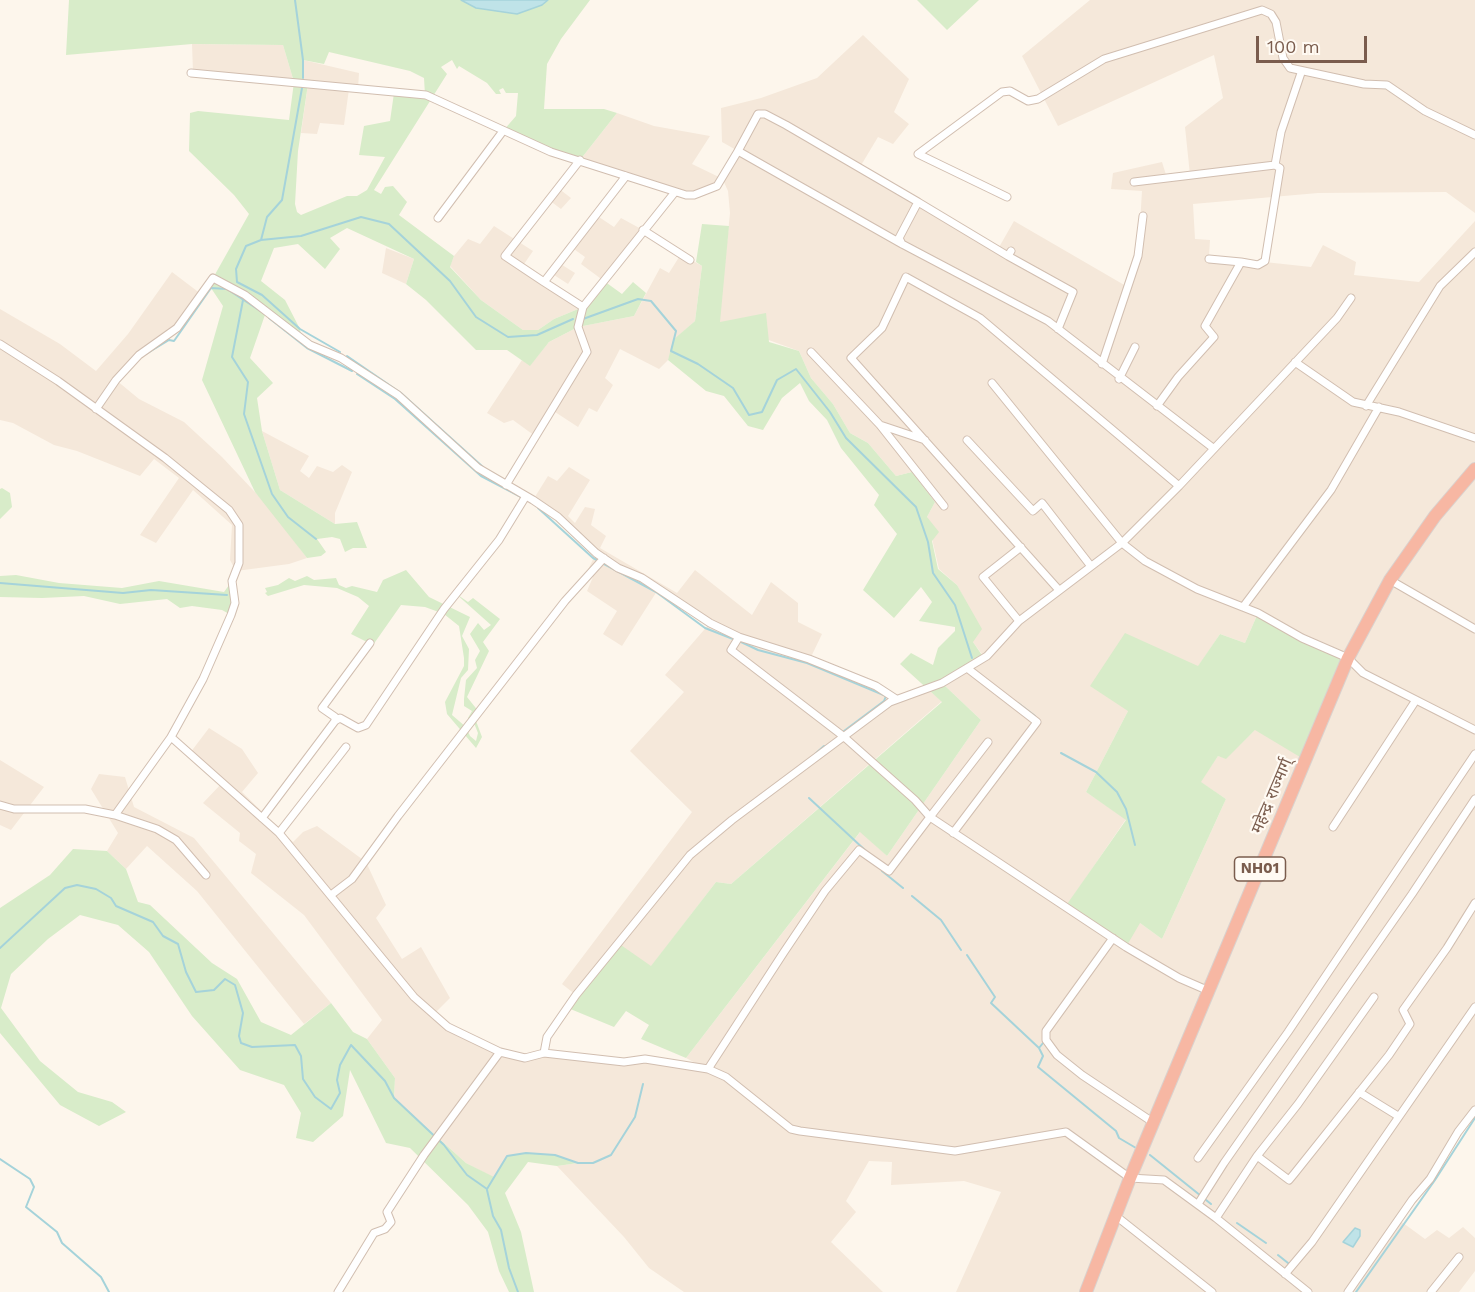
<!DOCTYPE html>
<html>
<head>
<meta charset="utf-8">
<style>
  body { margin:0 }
  #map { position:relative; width:1475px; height:1292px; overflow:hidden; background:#fdf6ec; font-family:"Work Sans",sans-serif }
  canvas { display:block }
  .scale { position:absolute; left:1256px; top:36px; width:111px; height:27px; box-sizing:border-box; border:3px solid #7a5c4d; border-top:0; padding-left:8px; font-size:18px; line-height:21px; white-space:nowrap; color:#7a5c4d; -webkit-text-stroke:4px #fffaf3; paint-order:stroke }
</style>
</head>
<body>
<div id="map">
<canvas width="1475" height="1292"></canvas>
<div class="scale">100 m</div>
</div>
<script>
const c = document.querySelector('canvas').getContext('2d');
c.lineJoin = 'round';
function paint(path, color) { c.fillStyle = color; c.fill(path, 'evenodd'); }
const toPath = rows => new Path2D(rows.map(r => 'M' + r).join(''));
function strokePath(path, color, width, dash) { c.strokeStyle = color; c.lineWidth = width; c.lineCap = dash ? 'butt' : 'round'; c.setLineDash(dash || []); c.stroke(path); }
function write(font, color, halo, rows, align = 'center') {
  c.font = font + ' "Work Sans","Noto Sans Devanagari",sans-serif'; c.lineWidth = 4.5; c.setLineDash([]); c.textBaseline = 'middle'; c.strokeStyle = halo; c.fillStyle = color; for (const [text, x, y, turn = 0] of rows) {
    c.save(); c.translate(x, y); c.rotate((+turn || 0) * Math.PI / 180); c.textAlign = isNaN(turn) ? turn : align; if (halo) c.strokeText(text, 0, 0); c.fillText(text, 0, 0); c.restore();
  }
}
paint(toPath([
  [1090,0,1475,0,1475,213,1446,192,1318,193,1193,204,1195,239,1210,240,1209,256,1311,267,1323,245,1356,262,1354,275,1419,282,1475,221,1475,1110,1399,1220,1425,1239,1437,1230,1449,1238,1463,1227,1475,1238,1475,1271,1459,1292,956,1292,1001,1192,964,1181,891,1185,892,1162,869,1161,846,1201,856,1212,831,1242,883,1292,684,1292,649,1268,624,1237,557,1166,577,1163,555,1155,526,1153,507,1156,494,1178,466,1163,394,1098,395,1078,367,1039,382,1020,304,915,251,873,256,854,239,841,240,833,203,803,223,782,190,753,209,728,242,749,258,773,242,792,293,842,303,832,317,826,366,862,386,905,376,918,402,959,421,947,450,998,434,1014,449,1027,500,1052,525,1058,544,1053,624,1062,645,1059,705,1068,686,1058,861,831,887,856,981,720,942,683,984,657,973,642,963,597,957,585,939,569,927,517,935,502,912,472,896,476,868,443,850,433,833,404,811,378,799,351,719,322,730,213,728,191,723,180,694,195,580,160,617,113,654,126,710,136,692,164,723,179,738,151,722,142,721,108,761,98,817,78,863,35,909,79,894,112,909,124,893,144,878,137,860,167,998,249,1014,221,1126,286,1138,256,1142,191,1111,189,1113,173,1162,162,1167,178,1190,175,1185,127,1223,98,1214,55,1058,126,1022,56],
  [1258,613,1255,730,1226,758,1218,756,1200,782,1226,799,1162,939,1140,923,1066,907,1126,819,1086,792,1128,711,1198,667,1220,634,1245,643],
  [192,44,283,45,294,82,193,72],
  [303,60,359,73,358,89,349,89,344,125,320,123,317,134,301,133,308,84,303,78],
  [558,188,571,198,561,209,549,200],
  [596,215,614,227,621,218,643,230,604,281,581,264,585,257,571,247],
  [494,226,533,251,522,267,583,307,554,319,538,330,523,330,481,300,450,266,454,256,468,239,480,244],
  [386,248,414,259,406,284,382,273],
  [681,254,702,266,695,321,674,340,668,360,659,369,620,349,605,378,613,385,597,412,589,408,578,427,552,410,535,436,513,420,504,423,487,413,522,360,530,365,549,342,578,327,634,316,660,268,669,273],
  [559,263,575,273,568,284,551,273],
  [172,272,201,294,177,328,139,355,116,380,139,399,184,422,222,457,269,507,307,558,289,564,236,571,230,560,232,525,193,490,156,543,140,535,179,478,154,459,140,476,77,451,54,445,13,423,0,420,0,309,60,344,96,371,128,334],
  [262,431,309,456,300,471,309,478,317,466,333,472,342,465,352,472,335,513,335,524,280,490],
  [569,467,590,480,568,516,575,523,585,507,595,509,591,525,606,536,600,548,677,593,695,570,752,615,771,582,798,603,798,622,822,634,810,659,896,699,926,688,942,701,731,884,716,882,651,967,576,995,562,984,692,812,630,751,684,692,665,675,710,623,659,588,622,646,603,634,617,611,587,591,593,577,586,574,596,553,533,500,548,476,557,481],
  [0,760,44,787,11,830,0,825],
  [99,774,125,777,134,807,194,838,331,1003,304,1024,197,891,147,846,126,869,107,851,118,833,91,789]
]), '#f5e8da');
paint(toPath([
  [69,0,461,0,476,8,517,14,542,5,548,0,590,0,561,39,547,64,544,109,604,109,617,113,580,160,503,131,516,116,518,93,506,93,503,88,499,90,501,94,496,94,487,83,459,66,457,69,452,60,441,67,447,74,374,190,381,194,385,187,393,186,407,202,399,215,454,256,450,267,481,300,523,330,538,330,554,319,583,307,604,281,622,294,633,282,646,293,634,316,578,327,549,342,530,366,507,350,476,350,426,300,406,284,414,259,347,228,330,238,340,249,325,269,298,244,274,248,261,281,285,300,300,329,302,340,266,312,250,358,273,383,257,398,262,431,280,490,335,524,357,522,367,548,353,548,345,552,340,539,332,537,317,539,326,552,321,556,307,558,255,492,202,380,223,306,211,288,213,278,249,214,234,195,189,151,190,113,198,111,289,120,294,82,283,45,192,44,66,55],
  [329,52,410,71,424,78,425,95,394,93,390,121,364,126,359,155,385,157,367,190,357,196,347,196,301,215,297,212,295,204,298,151,308,84,303,78,303,60,324,64],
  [917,0,979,0,947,30],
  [702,224,729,226,720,322,766,313,769,342,799,351,811,378,833,404,850,433,868,443,896,476,912,472,935,502,927,517,939,532,932,541,938,569,957,585,982,629,973,642,984,658,942,683,981,720,887,856,860,832,686,1058,641,1039,649,1025,626,1011,614,1027,568,1008,618,943,651,966,716,882,731,884,942,702,900,664,911,653,933,665,938,648,955,631,955,627,919,621,932,602,921,587,894,618,863,590,897,534,874,505,879,495,841,448,827,420,809,401,800,383,782,398,763,430,748,426,724,396,706,391,668,360,673,340,695,321,702,266,696,262],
  [2,488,10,493,12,507,0,519,0,489],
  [406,570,429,597,470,617,462,636,469,649,468,670,461,678,452,715,466,727,470,736,476,741,478,733,474,723,468,718,472,711,464,706,464,699,466,680,477,668,475,660,480,651,470,634,478,623,484,630,491,625,455,593,468,602,473,598,500,619,483,642,489,651,467,697,479,712,476,721,482,737,476,748,447,714,445,702,464,666,464,658,459,626,444,614,425,607,401,605,373,645,351,634,369,606,358,597,337,588,304,585,268,596,265,593,267,592,265,588,278,585,289,578,295,581,307,576,314,580,336,578,339,585,346,588,352,586,377,592,383,580],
  [16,575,59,583,122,588,159,581,224,592,232,581,231,615,222,610,192,606,180,608,167,599,120,604,84,596,42,598,0,597,0,576],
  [1258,613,1348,658,1305,760,1255,730,1226,759,1218,756,1201,782,1226,799,1162,939,1140,923,1126,947,1065,907,1126,820,1086,792,1128,711,1090,686,1125,633,1198,666,1220,634,1245,643],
  [73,849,107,851,126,869,138,902,150,905,212,963,237,979,261,1022,291,1035,331,1003,353,1032,367,1039,395,1078,394,1098,466,1163,494,1177,507,1156,526,1153,555,1155,578,1163,557,1166,528,1162,505,1193,521,1232,534,1292,509,1292,499,1271,488,1232,468,1205,410,1148,386,1143,350,1070,343,1116,313,1142,296,1138,301,1113,284,1085,240,1070,192,1016,149,952,118,925,80,915,48,939,11,974,1,1008,40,1061,78,1092,112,1102,126,1112,99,1126,60,1105,0,1033,0,908,50,875]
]), '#d8ecc9');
const water = toPath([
  [461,0,548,0,542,5,517,14,476,8,461,0],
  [1355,1228,1360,1230,1360,1236,1353,1247,1343,1242,1355,1228]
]);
paint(water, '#bfe3e8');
strokePath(water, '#a5d3da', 1.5);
strokePath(toPath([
  [295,0,303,60,303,78],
  [302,88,282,200,267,217,261,240,301,236,361,217,389,224,450,281,476,317,508,337,537,335,573,319],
  [261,240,246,246,236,269,237,282,262,295,300,329,340,352],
  [243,300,232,357,248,382,244,414,272,494,288,517,316,539],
  [269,318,307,348,352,371],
  [583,319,638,299,651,301,676,331,671,351,698,364,733,388,749,415,762,412,777,380,796,369,830,412,846,438,916,507,928,542,933,573,955,605,972,658],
  [146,354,169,340,174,341,211,288,227,289,265,314],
  [347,356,401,393,483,467],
  [357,374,395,399,481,476,523,498],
  [538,508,593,558,656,592,705,628,733,639],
  [0,583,123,593,151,590,227,595],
  [739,641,758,650,807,663,886,696,884,701,844,731],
  [1018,703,1035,716],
  [1061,753,1096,772,1117,792,1126,809,1135,845],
  [815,754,824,746],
  [809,798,866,851],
  [882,871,903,888],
  [912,896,941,920,961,950],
  [0,948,65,888,77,885,96,889,111,898,116,906,153,922,163,936,178,944,186,972,196,992,214,990,225,979,235,985,243,1013,239,1036,241,1043,252,1047,295,1045,301,1056,303,1079,315,1097,331,1109,340,1093,337,1080,340,1065,351,1045,385,1081,394,1098,444,1145,467,1175,487,1189,507,1156,526,1153,555,1155,578,1163,593,1163,611,1155,635,1117,643,1084],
  [967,955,995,997,991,1003,1039,1048],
  [1043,1043,1039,1048,1043,1056,1038,1067,1116,1131,1119,1138,1136,1148],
  [1150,1155,1211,1204],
  [0,1159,30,1179,34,1187,26,1207,57,1232,62,1243,101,1277,109,1292],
  [487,1190,493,1216,501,1230,509,1268,518,1292],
  [1237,1223,1266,1243],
  [1278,1255,1288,1263],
  [1356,1292,1435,1180,1475,1118]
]), '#a5d3da', 2);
const street = toPath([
  [191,73,426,95,551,152,686,195,694,195,717,186,738,151,902,244,1048,321,1213,448],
  [738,151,758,114,765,114,786,125,918,202,899,238,902,244],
  [1134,182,1275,165,1281,132,1301,73],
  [1007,197,918,154,1002,92,1010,91,1028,101,1038,99,1104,59,1262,10,1271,14,1276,22,1283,58,1290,68,1364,84,1387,85,1425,111,1475,135],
  [918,202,1008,256],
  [438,218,503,131],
  [643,230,690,260],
  [1011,251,1008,256,1073,292,1058,329],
  [1209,259,1241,262],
  [544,282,505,256,580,160],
  [583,307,544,282,626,176],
  [0,344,58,381,165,458,229,510,239,525,239,563,232,581,235,603,231,615,203,679,171,737],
  [811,352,880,425,925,440],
  [1295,362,1353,402,1399,412,1475,438],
  [1102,364,1138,256,1143,216],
  [1119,379,1135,347],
  [992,383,1122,543,1145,561,1197,589,1258,613,1302,638,1348,658,1363,673,1475,730],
  [1157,406,1178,377,1214,337,1205,326,1241,262,1258,265,1265,261,1280,168,1275,165],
  [1366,406,1440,286,1475,252],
  [96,409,116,380,139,355,177,328,213,278,245,295,310,345,341,358,398,395,478,468,533,500,558,517,596,553,618,568,642,578,710,623,739,637,809,659,876,686,896,699],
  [880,425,944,506],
  [967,440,1033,511,1042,503,1090,565],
  [506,485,587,352,578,327,583,307,675,192],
  [1390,580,1475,629],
  [1058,589,851,358,882,328,906,277,980,318,1179,486],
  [1243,607,1331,490,1379,407],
  [1019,621,983,577,1021,547],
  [739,637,731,650,843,736,915,800,930,817,988,742],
  [335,721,340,718,358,728,366,725,444,609,499,540,526,496],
  [0,805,14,809,85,809,115,815,171,737,279,833,414,997,448,1027,500,1052,525,1058,544,1053,547,1037,576,995,690,855,732,820,890,702,942,683,987,656,1019,621,1122,543,1179,486,1337,318,1351,298],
  [115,815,157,829,176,840,206,875],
  [262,818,335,721,335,717,322,708,370,643],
  [1333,827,1416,700],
  [279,833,346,747],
  [953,833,1037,722,967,668],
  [331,895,352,879,398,816,565,601,604,558],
  [1113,938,1046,1031,1046,1040,1057,1055,1082,1075,1154,1123],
  [544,1053,624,1062,645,1059,708,1069,726,1077,791,1129,800,1131,955,1151,1066,1132,1130,1178,1164,1180,1216,1218,1308,1292],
  [708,1069,784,952,825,891,859,850,889,871,930,817,1126,947,1179,978,1209,991],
  [1359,1092,1398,1116],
  [1257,1156,1298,1104,1374,997],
  [1198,1158,1288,1032,1475,754],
  [1198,1204,1224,1163,1412,894,1475,799],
  [1116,1216,1212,1292],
  [1216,1218,1257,1156,1289,1180,1294,1174,1389,1055,1410,1024,1403,1010,1447,948,1475,903],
  [1285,1274,1312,1242,1475,1007],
  [338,1292,374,1233,385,1229,391,1222,387,1212,424,1155,500,1052],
  [1348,1292,1412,1200,1430,1179,1458,1132,1475,1110],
  [1431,1292,1459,1257]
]);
const highway = toPath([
  [1086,1292,1130,1178,1348,658,1390,580,1435,516,1475,469]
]);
strokePath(street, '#d1beb0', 9);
strokePath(highway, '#dad1cd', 14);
strokePath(street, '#fff', 7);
strokePath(highway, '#f7b7a3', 12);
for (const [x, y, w] of [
  [1260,869,51]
]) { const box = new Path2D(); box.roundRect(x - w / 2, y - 12, w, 24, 4.5); c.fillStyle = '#fffaf3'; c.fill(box); strokePath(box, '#7a5c4d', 1.5); }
write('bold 15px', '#7a5c4d', null, [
  ["NH01",1260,869]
]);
write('16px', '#7a5c4d', '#fffaf3', [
  ["महेन्द्र राज्मार्ग्",1272,796,-67]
]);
</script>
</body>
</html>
